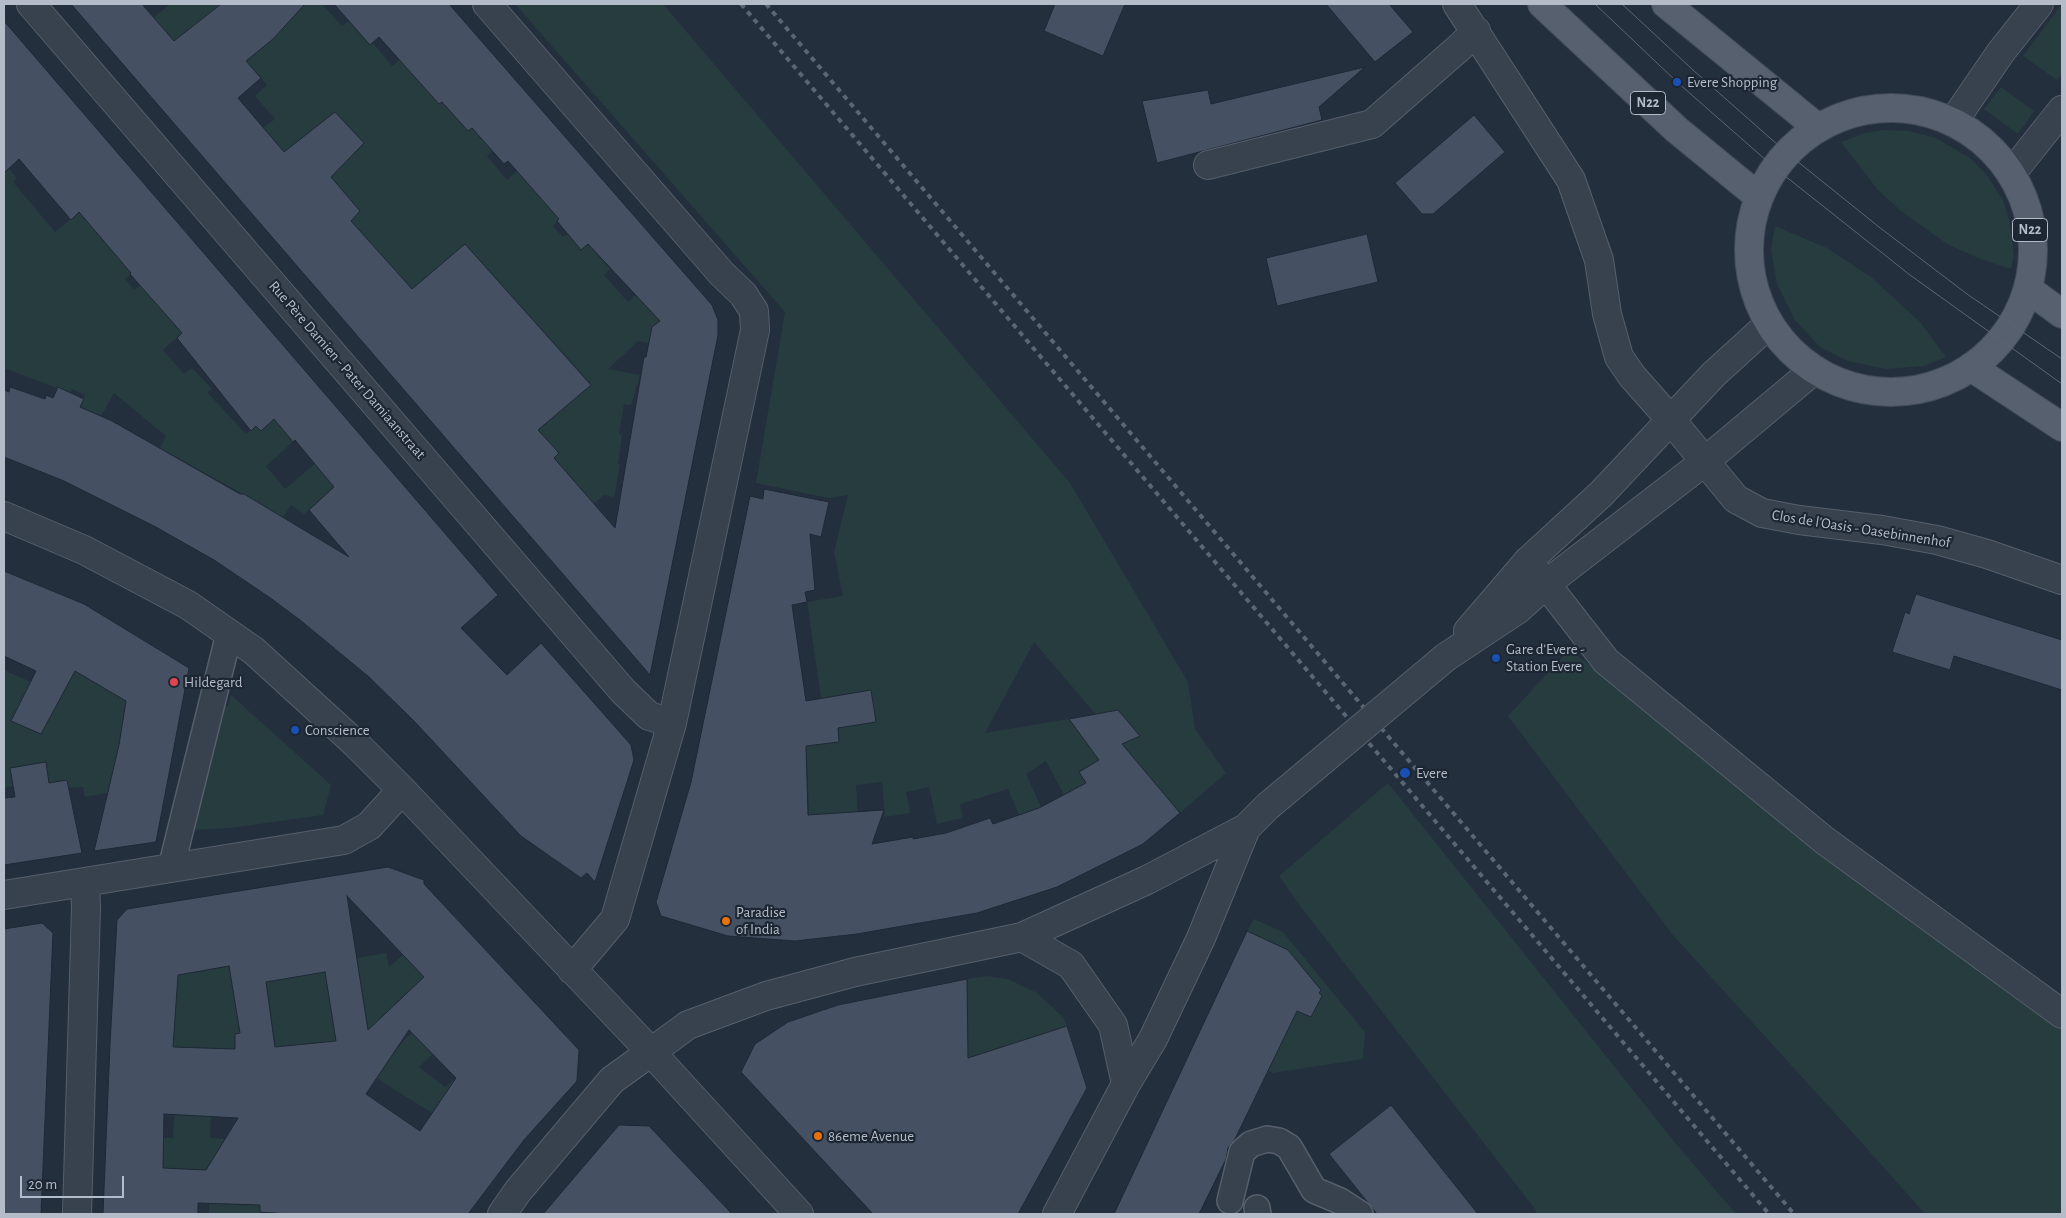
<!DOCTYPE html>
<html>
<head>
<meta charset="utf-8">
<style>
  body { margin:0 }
  #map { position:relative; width:2066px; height:1218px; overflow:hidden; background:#242f3e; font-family:"Alegreya Sans",sans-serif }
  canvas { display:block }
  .frame { position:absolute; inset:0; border:5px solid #b4bcc9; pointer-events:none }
  .scale { position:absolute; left:20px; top:1176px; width:104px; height:22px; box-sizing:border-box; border:2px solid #b4bcc9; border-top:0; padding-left:6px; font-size:15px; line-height:18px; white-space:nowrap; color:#b4bcc9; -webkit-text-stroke:4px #1d2633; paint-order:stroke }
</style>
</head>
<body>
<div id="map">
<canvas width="2066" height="1218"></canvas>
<div class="frame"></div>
<div class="scale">20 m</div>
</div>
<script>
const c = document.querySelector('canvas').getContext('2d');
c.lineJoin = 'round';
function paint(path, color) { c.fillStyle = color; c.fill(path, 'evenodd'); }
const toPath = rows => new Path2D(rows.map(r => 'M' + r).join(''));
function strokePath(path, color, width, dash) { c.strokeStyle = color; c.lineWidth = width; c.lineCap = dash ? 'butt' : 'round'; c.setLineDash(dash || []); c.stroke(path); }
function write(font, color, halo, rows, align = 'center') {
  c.font = font + ' "Alegreya Sans",sans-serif'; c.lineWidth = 4.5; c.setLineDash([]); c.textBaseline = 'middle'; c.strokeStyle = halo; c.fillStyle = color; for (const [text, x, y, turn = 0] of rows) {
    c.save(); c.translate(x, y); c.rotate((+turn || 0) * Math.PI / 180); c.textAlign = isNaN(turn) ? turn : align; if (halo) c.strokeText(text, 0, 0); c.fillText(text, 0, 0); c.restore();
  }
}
paint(toPath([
  [170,4,322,4,342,26,349,21,370,45,373,43,392,66,416,46,423,80,468,131,478,122,498,145,487,156,507,180,522,167,539,196,559,219,553,226,563,237,567,234,581,249,588,244,610,269,604,275,628,302,636,295,662,319,658,322,665,347,638,341,608,369,640,375,631,405,624,404,619,434,622,435,618,464,620,465,614,497,604,495,585,511,533,435,591,384,465,244,400,299,351,221,360,211,294,144,284,152,263,128,275,119,255,96,267,85,246,61,209,53,188,29,173,42,153,18],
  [515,4,663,4,1070,483,1188,682,1195,729,1226,773,1180,813,1034,642,985,733,1069,719,1099,760,1079,772,1087,784,1064,795,1046,761,1026,774,1041,807,1019,815,1008,789,960,804,963,818,937,824,929,787,906,792,910,813,885,817,882,782,856,785,859,838,810,847,807,762,786,765,816,732,820,744,839,742,838,728,876,722,871,690,821,698,807,602,843,596,834,552,848,495,828,498,756,483,785,312],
  [2062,4,2062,74,2057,80,2023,56],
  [2001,87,2034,111,2018,134,1984,109],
  [1884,130,1909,131,1936,138,1970,158,1986,174,2003,200,2009,219,2014,255,2011,269,1978,258,1947,244,1901,211,1877,189,1841,142,1865,133],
  [4,163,17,178,13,182,55,232,87,206,137,268,125,279,134,290,142,284,182,333,163,350,184,374,192,368,212,389,207,392,246,434,256,426,261,431,274,419,293,442,266,466,285,489,316,463,335,486,304,514,291,505,280,522,266,507,160,448,166,436,114,393,101,416,80,407,85,395,72,389,70,393,4,368,5,353,4,353],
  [1775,226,1827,248,1871,277,1920,322,1946,357,1924,366,1885,369,1848,361,1820,347,1795,320,1777,284,1771,249],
  [1569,650,2062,1006,2062,1214,1925,1214,1862,1143,1672,934,1508,716],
  [65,654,102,674,98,684,126,701,119,745,108,793,85,797,83,787,68,788,67,780,49,783,46,762,10,768,13,786,4,788,4,670,31,682,12,721,40,734,50,717],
  [231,695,331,785,323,815,231,828,189,830,222,705,228,706],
  [1388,783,1677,1145,1736,1214,1537,1214,1535,1209,1301,907,1279,876],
  [1254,919,1283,932,1365,1032,1363,1059,1273,1073,1268,1070,1297,1011,1311,1017,1321,996,1247,931],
  [261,949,325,972,336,1041,277,1055],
  [386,953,389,967,403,955,424,977,395,1004,400,1030,369,1033,357,958],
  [152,954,212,963,213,969,229,966,240,1033,235,1034,235,1049,173,1047],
  [987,976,1008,979,1037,993,1063,1017,1067,1026,906,1078,953,1048,968,1047,967,979],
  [432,1014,453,1035,419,1067,445,1087,458,1077,432,1113,376,1078,402,1042],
  [175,1109,211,1111,210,1138,225,1139,206,1170,160,1168,161,1138,173,1138],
  [209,1202,260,1205,261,1212,288,1214,209,1214]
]), '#263c3f');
const building = toPath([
  [71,4,142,4,174,41,221,4,305,4,273,39,246,61,261,78,238,98,284,152,335,112,364,143,331,177,360,211,351,221,412,289,465,244,591,385,538,430,559,453,554,458,615,528,644,357,646,357,652,327,660,321,588,244,581,250,557,221,559,219,508,161,504,164,472,128,468,131,442,102,439,104,379,37,370,45,334,4,449,4,712,305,718,320,718,335,650,675,71,4],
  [1055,4,1125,4,1103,56,1044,31,1055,4],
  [1326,4,1389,4,1413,32,1375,62,1326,4],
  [4,21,498,595,461,628,507,675,541,643,631,745,634,760,595,882,587,873,581,878,521,836,414,721,369,677,300,620,269,597,214,560,154,526,64,481,4,457,4,390,9,392,10,387,45,399,46,395,53,398,58,387,84,399,80,407,112,421,240,494,244,494,349,557,309,510,334,487,295,440,293,442,274,419,261,431,256,426,251,431,177,338,182,333,130,274,131,273,79,212,71,220,19,159,4,173,4,21],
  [1365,67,1319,107,1322,120,1157,163,1142,101,1208,90,1211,104,1365,67],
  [1474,115,1505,152,1433,214,1422,214,1395,183,1474,115],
  [1367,234,1378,282,1277,306,1266,258,1367,234],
  [764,489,829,502,821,537,810,534,815,590,805,592,807,602,792,605,806,701,871,690,876,722,838,728,839,742,806,746,808,815,884,810,872,844,913,837,913,839,946,833,990,818,993,824,1039,808,1086,783,1079,772,1099,760,1069,719,1118,710,1140,736,1122,744,1180,813,1143,844,1057,887,977,913,857,934,795,941,728,936,661,916,656,902,691,782,750,496,763,499,764,489],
  [4,571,84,604,189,668,156,842,94,851,119,745,126,701,75,671,41,734,11,721,36,671,4,656,4,571],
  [1916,594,2062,640,2062,690,1954,656,1950,670,1892,652,1905,612,1909,614,1916,594],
  [46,762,49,783,67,780,82,853,4,865,4,798,15,797,10,768,46,762],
  [388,867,424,880,424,884,579,1050,577,1081,524,1140,468,1214,288,1214,260,1212,260,1205,198,1203,198,1214,103,1214,110,1044,117,920,127,909,388,867],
  [347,896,424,977,368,1030,347,896],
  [229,966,240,1033,235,1034,235,1049,173,1047,178,975,229,966],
  [325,972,336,1041,275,1047,266,982,325,972],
  [409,1030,456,1078,420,1131,366,1094,409,1030],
  [164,1114,238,1118,206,1170,163,1168,164,1114],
  [42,923,53,933,41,1214,4,1214,4,929,42,923],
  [1247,931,1288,950,1321,990,1319,993,1322,996,1311,1017,1297,1011,1235,1139,1228,1148,1226,1159,1199,1214,1114,1214,1247,931],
  [967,979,968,1058,1067,1026,1087,1088,1018,1214,873,1214,741,1072,755,1044,788,1022,838,1005,967,979],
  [1391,1105,1478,1214,1377,1214,1329,1154,1391,1105],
  [619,1125,649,1126,732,1214,543,1214,619,1125]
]);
paint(building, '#455162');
strokePath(building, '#1f2835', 1);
const pedestrian = toPath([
  [171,868,229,634],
  [1230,1201,1242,1152,1251,1144,1267,1139,1279,1141,1289,1147,1314,1190,1340,1201,1360,1214],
  [1257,1208,1258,1214]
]);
const minor = toPath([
  [31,4,623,691,649,716,672,723],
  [487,4,722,274,743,294,754,311,755,330,672,723,615,919,572,970],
  [1457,4,1571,180,1599,260,1607,314,1619,357,1632,376,1671,420,1736,499,1762,513,1799,520,1882,530,1937,540,1987,554,2062,580],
  [1208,165,1372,124,1461,46,1476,31],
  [4,516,84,550,188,605,254,651,356,744,402,790,651,1052,612,1080,518,1191,502,1214],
  [1528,561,1606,661,1824,840,2062,1014],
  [4,895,344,840,369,826,402,790],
  [77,1214,86,908,85,883]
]);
const tertiary = toPath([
  [1953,122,2001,52,2039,4],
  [2011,174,2062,110],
  [1468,631,1528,561,1601,494,1714,374,1769,324],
  [1446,657,1517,610,1546,584,1704,462,1814,370],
  [1022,937,1071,965,1113,1025,1126,1084],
  [799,1214,651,1052,688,1025,766,996,855,972,1022,937,1147,880,1246,828,1268,806],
  [1057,1214,1126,1084,1153,1039,1201,938,1246,828]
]);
const primary = toPath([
  [1542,4,1677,130,1759,197],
  [1666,4,1818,128],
  '1749 250a142 142 0 1 1 284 0a142 142 0 1 1-284 0Z',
  [2028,289,2062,314],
  [1971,367,2062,427]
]);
strokePath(pedestrian, '#565f6c', 28);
strokePath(minor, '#565f6c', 30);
strokePath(tertiary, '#565f6c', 30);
strokePath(primary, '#414a57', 30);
strokePath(pedestrian, '#38414e', 25);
strokePath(minor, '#38414e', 28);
strokePath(tertiary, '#38414e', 28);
strokePath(primary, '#56606e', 28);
strokePath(toPath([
  [1595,4,1677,82,1775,168,1910,275,2062,384],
  [1622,4,1693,70,1787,153,1879,227,1967,294,2062,359]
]), '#5a6575', 1);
strokePath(toPath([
  [741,4,1769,1214],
  [766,4,1794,1214]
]), '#5a6575', 4, [5, 5]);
const tertiaryBridge = toPath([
  [1268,806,1446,657]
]);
strokePath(tertiaryBridge, '#565f6c', 30, []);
strokePath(tertiaryBridge, '#38414e', 28);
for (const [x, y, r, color] of [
  [1677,82,5,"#1a4fb4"],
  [1496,658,5,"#1a4fb4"],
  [174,682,5,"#e0444e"],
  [295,730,5,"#1a4fb4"],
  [1405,773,6,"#1a4fb4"],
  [726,921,5,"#e8710a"],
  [818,1136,5,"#e8710a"]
]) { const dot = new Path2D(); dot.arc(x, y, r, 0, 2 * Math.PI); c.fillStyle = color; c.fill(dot); strokePath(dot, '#1d2633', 2); }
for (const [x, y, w] of [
  [1648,103,35],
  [2030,230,35]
]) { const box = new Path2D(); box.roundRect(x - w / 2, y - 11.5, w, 23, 4); c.fillStyle = '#1d2633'; c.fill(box); strokePath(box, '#b4bcc9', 1); }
write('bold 14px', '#b4bcc9', null, [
  ["N22",1648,103],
  ["N22",2030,230]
]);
write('15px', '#b4bcc9', '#1d2633', [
  ["Evere Shopping",1687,82],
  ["Gare d'Evere -",1506,649],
  ["Station Evere",1506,666],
  ["Hildegard",184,682],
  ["Conscience",305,730],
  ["Evere",1416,773],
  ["Paradise",736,912],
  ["of India",736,929],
  ["86eme Avenue",828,1136]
], 'left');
write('15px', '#b4bcc9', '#1d2633', [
  ["Rue Père Damien - Pater Damiaanstraat",347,370,49],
  ["Clos de l'Oasis - Oasebinnenhof",1861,529,9]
]);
</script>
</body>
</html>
